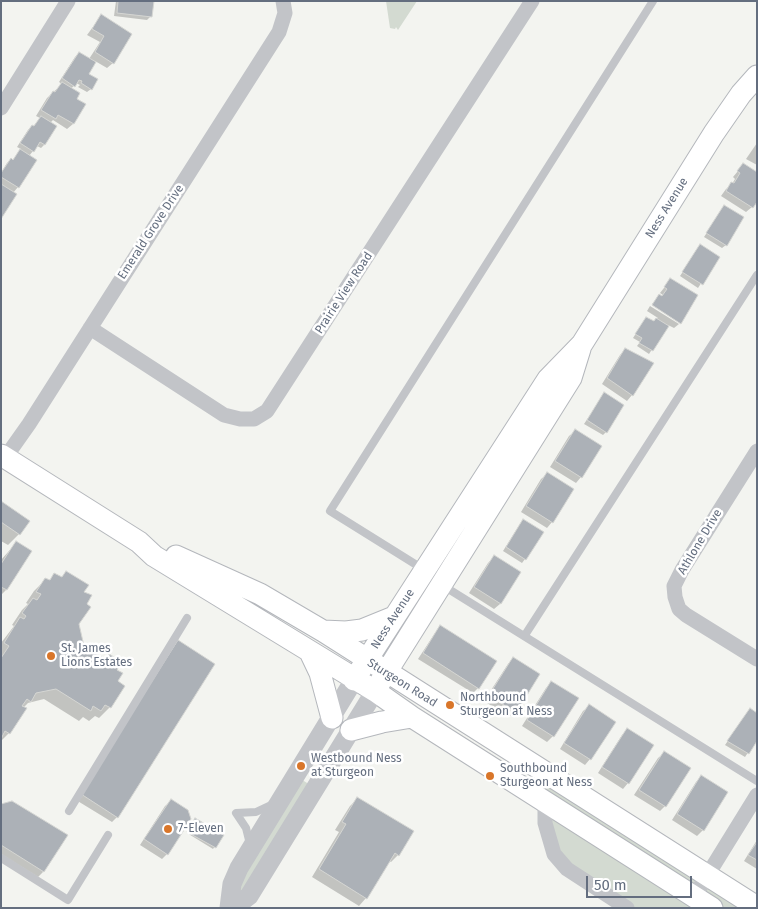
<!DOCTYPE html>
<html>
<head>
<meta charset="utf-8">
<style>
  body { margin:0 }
  #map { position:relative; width:758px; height:909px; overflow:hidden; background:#f3f4f0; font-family:"Fira Sans",sans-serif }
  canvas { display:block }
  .frame { position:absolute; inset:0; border:2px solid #646e7f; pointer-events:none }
  .scale { position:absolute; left:586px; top:876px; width:106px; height:22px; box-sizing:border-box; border:2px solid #646e7f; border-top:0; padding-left:6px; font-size:15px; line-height:18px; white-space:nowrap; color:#646e7f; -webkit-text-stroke:4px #fff; paint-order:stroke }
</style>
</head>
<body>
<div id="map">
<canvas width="758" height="909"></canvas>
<div class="frame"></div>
<div class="scale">50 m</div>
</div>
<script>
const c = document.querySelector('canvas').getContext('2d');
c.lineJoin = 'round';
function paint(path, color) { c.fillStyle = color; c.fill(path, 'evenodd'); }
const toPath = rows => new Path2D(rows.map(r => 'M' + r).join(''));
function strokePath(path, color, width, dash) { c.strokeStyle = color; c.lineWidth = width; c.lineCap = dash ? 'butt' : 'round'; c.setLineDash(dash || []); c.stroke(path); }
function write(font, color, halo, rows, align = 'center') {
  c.font = font + ' "Fira Sans",sans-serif'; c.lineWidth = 5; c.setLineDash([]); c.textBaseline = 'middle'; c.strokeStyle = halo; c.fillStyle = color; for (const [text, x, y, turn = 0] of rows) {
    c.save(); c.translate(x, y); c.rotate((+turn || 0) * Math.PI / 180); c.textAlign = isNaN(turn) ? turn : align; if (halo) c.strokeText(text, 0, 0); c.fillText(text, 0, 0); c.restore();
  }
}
paint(toPath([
  [386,1,417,1,398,30,396,27,395,29,390,28],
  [538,769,757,908,627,908,554,854,545,802,525,789],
  [296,776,315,788,233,908,232,884]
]), '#d3dad1');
paint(toPath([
  [116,1,153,1,151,16,147,20,114,16],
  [101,16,113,63,107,68,95,61,87,74,91,89,87,92,78,87,80,85,76,83,71,89,75,99,84,105,73,124,67,129,53,120,50,123,44,145,41,148,37,146,29,156,35,160,18,187,13,193,1,216,1,173,7,163,11,160,12,161,21,149,17,147,28,130,32,126,33,127,40,118,36,116,47,98,62,84,59,82,75,57,79,53,89,59,100,42,87,35],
  [757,143,757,165,746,159],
  [743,165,752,207,746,212,721,196,726,189,732,184,735,179,733,177],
  [724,207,726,245,722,248,704,237],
  [700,246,718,257,698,288,680,276],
  [671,279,680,322,652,304,659,296,661,297,663,295,660,293],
  [650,306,679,324,674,328,668,325,649,354,637,346,640,342,633,338,646,318,653,322,658,318,647,311],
  [626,349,632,395,627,401,602,384,620,355],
  [604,394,606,432,603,435,584,424],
  [575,431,600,446,581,477,576,483,550,467,569,436],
  [547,474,552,522,547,528,521,512,541,479],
  [1,503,28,521,19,534,8,545,1,541],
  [520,524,525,559,522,563,503,551],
  [16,543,6,590,1,595,1,560],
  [494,557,519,573,500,604,494,609,469,593,488,563],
  [66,572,82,592,78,624,83,647,116,670,117,681,110,707,99,718,95,716,89,721,83,717,79,721,44,699,28,703,23,708,9,733,1,741,1,643,14,626,12,625,22,610,28,604,26,603,34,591,45,580,49,581,55,575,61,578],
  [441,627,478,688,473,693,418,659,435,633],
  [173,647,117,817,112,822,76,800],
  [513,658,515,712,509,717,484,701,508,664],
  [552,683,553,736,547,742,522,726,546,688],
  [589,706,590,759,585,765,560,749,583,711],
  [750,709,757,739,745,757,725,745],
  [627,730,628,783,623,789,598,773,622,735],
  [664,753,665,806,660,811,634,795,658,758],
  [701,777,703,830,697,836,672,820,696,782],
  [357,799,398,855,391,862,389,861,366,898,359,906,312,877,339,832,335,830,350,806],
  [171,801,167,854,162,859,140,845,165,806],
  [1,805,43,872,38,877,1,854],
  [194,821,222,835,213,849,187,833],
  [757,840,757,869,744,861]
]), '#0003');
const building = toPath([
  [118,1,154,1,152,17,117,13,118,1],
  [101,14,132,34,114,64,95,52,104,36,92,29,101,14],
  [79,52,96,62,89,74,98,79,92,90,81,83,82,81,79,80,75,87,62,78,79,52],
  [62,82,80,93,77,99,86,104,74,124,58,115,56,119,41,110,53,91,55,92,62,82],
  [41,116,57,126,45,145,40,142,34,152,20,143,32,125,34,126,41,116],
  [20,149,37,160,19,188,1,177,1,173,11,158,13,160,20,149],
  [743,163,757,172,757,202,753,208,726,191,731,182,734,183,740,173,737,171,743,163],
  [1,184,17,194,1,219,1,184],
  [724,205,744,217,727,246,706,233,724,205],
  [700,244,720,257,703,285,682,272,700,244],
  [670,278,698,295,681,324,652,305,659,294,662,296,667,289,664,287,670,278],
  [646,317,654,321,656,318,669,326,653,351,639,343,642,338,635,334,646,317],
  [625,348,654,363,633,396,607,378,625,348],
  [604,392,624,405,607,433,587,420,604,392],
  [575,429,602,446,582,478,555,461,575,429],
  [547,472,574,489,553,523,526,506,547,472],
  [1,501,30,521,20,535,1,522,1,501],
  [523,519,544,532,526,560,506,547,523,519],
  [16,541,32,551,7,590,1,587,1,564,16,541],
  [494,555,521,572,501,604,474,587,494,555],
  [66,571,89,585,84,592,92,595,87,604,91,607,79,624,84,646,105,659,109,654,122,662,117,670,123,673,118,681,125,686,111,708,105,705,101,711,93,706,91,711,56,689,36,693,31,702,27,699,22,706,27,708,10,734,5,731,1,739,1,658,9,646,4,643,20,617,24,619,26,616,22,613,33,598,37,600,41,594,36,592,45,578,50,580,54,573,62,577,66,571],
  [440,625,497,661,479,689,423,653,440,625],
  [178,640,215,664,118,818,81,794,178,640],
  [513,657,540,674,516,713,489,695,513,657],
  [551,681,579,698,554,737,527,720,551,681],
  [589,704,616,722,591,760,564,743,589,704],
  [750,708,757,713,757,741,749,754,727,741,750,708],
  [627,728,654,745,629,784,602,767,627,728],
  [664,751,691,768,666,807,639,790,664,751],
  [701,775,728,792,704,831,677,814,701,775],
  [357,797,414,831,399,856,395,853,367,899,319,869,346,824,342,822,357,797],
  [171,799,188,810,191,819,168,855,144,839,171,799],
  [12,801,68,835,44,872,1,845,1,804,12,801],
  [195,818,224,835,216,848,187,832,195,818],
  [757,842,757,860,748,855,757,842]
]);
paint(building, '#acb1b7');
strokePath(building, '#d4d5d2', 1);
const secondary = toPath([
  [1,455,139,542,154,556,375,691,412,717,712,908],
  [176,556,260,594,323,631,757,907],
  [323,631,346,632,362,630,394,617],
  [310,652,320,673,332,718],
  [354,680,548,379,582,344,714,133,741,94,757,76],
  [379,684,571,378,580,349],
  [351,730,382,722,412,717]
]);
strokePath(secondary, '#b4b7bc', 23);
strokePath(toPath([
  [423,569,330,511,653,1],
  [442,585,757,781],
  [525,635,757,275],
  [69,811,187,618],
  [250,844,246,828,236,813,256,812,273,804],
  [1,858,68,900,108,835]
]), '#c2c4c8', 8);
strokePath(toPath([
  [1,108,68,1],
  [90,328,224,415,240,419,254,419,267,411,532,1],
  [757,451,682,570,674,586,675,597,679,609,686,615,757,659],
  [5,458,29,424,279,32,285,13,283,1],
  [545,802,545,823,554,854,567,869,627,908],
  [694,897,757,795]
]), '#c2c4c8', 15);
strokePath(toPath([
  [229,908,232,884,239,868,354,680],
  [233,908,249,896,375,691]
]), '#c2c4c8', 19);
strokePath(secondary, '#fff', 21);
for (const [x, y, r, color] of [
  [51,656,5,"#d9762a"],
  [450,705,5,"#d9762a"],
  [301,766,5,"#d9762a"],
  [490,776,5,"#d9762a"],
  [168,829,5,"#d9762a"]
]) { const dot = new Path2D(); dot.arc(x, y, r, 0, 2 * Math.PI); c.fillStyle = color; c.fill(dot); strokePath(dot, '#fff', 2); }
write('12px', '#646e7f', '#fff', [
  ["Ness Avenue",667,208,-58],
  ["Emerald Grove Drive",151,232,-57],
  ["Prairie View Road",344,293,-57],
  ["Athlone Drive",700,542,-59],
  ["Ness Avenue",393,619,-57],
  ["Sturgeon Road",402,683,32]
]);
write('12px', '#646e7f', '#fff', [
  ["St. James",61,649],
  ["Lions Estates",61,663],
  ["Northbound",460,698],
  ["Sturgeon at Ness",460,712],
  ["Westbound Ness",311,759],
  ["at Sturgeon",311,773],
  ["Southbound",500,769],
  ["Sturgeon at Ness",500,783],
  ["7-Eleven",178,829]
], 'left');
</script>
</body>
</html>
